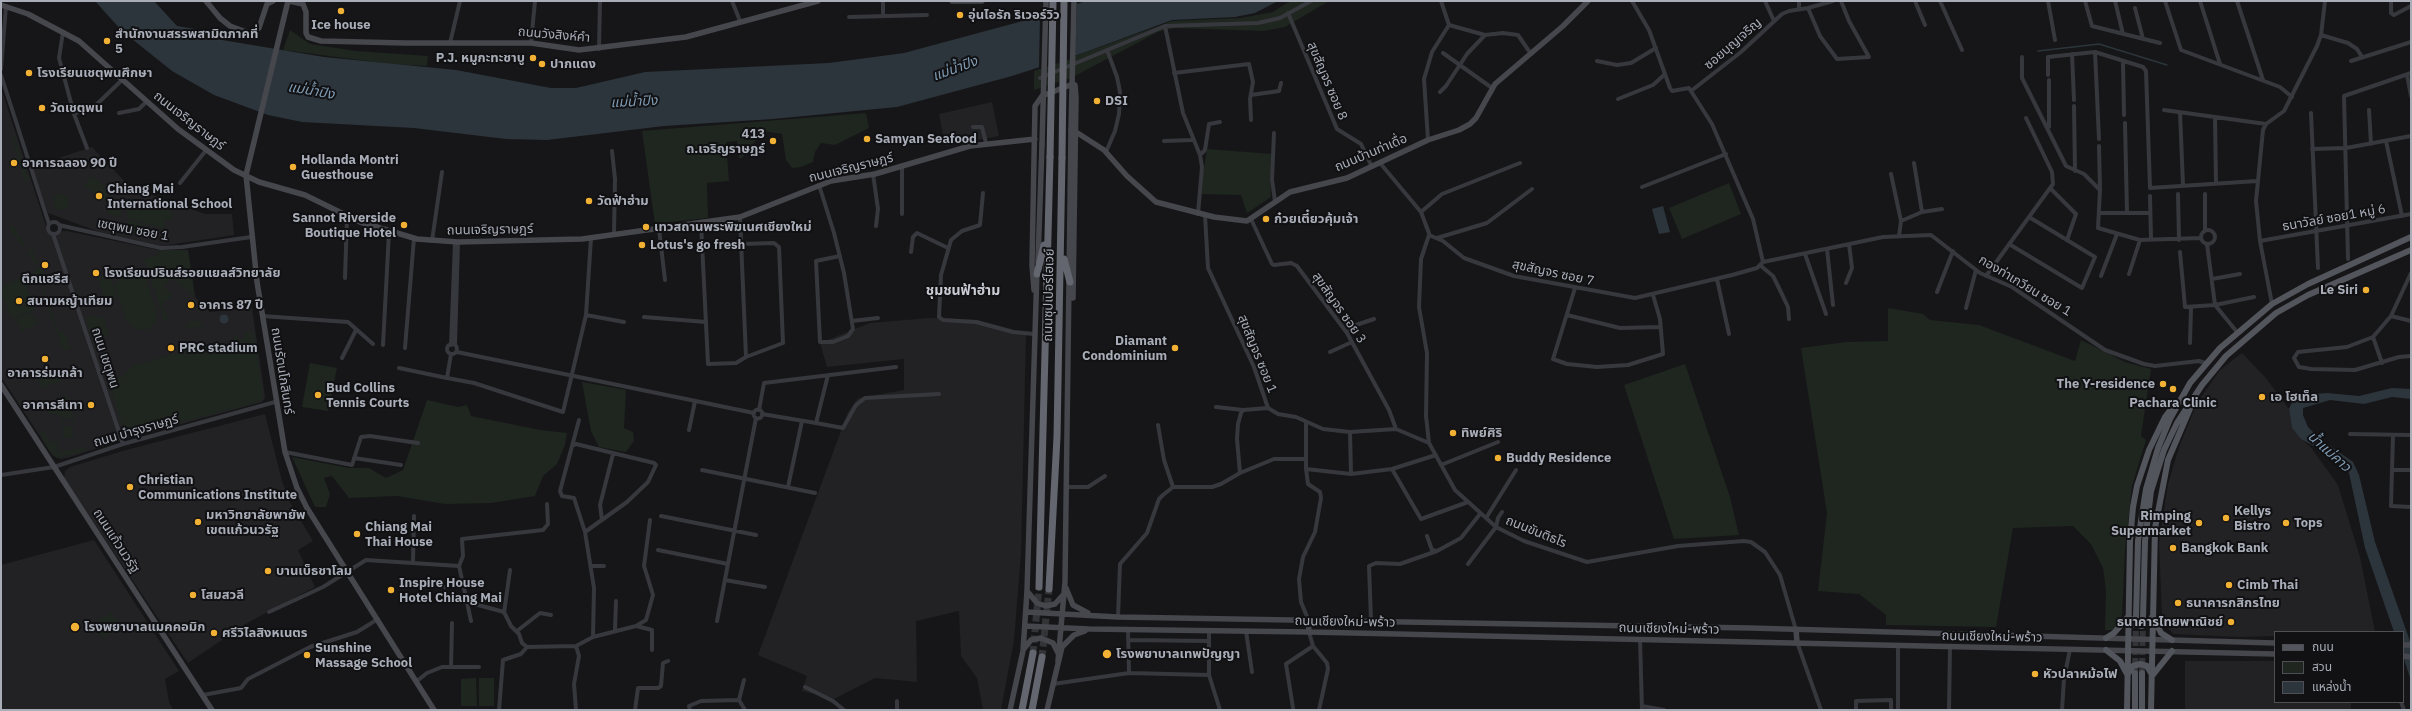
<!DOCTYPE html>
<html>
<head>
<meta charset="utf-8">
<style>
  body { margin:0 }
  #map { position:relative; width:2412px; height:711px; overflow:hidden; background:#161618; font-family:"IBM Plex Sans","Noto Sans Thai",sans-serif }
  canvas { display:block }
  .frame { position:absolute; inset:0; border:2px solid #a8adb8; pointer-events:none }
  .legend { position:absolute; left:2274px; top:631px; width:130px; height:72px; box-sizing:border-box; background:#111113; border:1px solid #4d4f55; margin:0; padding:5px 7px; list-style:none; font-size:12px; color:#a8adb8 }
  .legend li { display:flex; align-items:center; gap:8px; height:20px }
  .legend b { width:20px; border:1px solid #4d4f55 }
</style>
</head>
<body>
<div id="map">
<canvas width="2412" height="711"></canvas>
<div class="frame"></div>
<ul class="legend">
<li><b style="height:5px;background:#53555c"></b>ถนน</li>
<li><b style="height:11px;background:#1e261f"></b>สวน</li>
<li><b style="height:11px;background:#2c353c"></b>แหล่งน้ำ</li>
</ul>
</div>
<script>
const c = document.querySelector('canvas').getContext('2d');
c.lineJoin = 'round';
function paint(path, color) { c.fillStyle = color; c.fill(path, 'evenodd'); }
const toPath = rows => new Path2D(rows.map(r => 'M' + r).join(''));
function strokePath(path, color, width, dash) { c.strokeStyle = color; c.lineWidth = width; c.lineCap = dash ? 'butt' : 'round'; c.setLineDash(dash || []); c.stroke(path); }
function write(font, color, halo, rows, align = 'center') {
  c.font = font + ' "IBM Plex Sans","Noto Sans Thai",sans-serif'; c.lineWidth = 4; c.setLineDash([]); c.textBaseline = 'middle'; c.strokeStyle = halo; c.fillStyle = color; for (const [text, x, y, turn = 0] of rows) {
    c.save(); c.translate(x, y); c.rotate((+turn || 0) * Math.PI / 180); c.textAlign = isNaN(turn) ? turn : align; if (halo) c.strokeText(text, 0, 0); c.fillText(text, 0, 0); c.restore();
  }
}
paint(toPath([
  [1,88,48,232,67,231,158,250,188,250,195,297,210,312,252,308,264,390,265,398,262,402,126,439,70,457,61,459,53,456,1,377],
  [992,102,999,136,945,146,939,114],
  [92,147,130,187,205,214,232,214,234,235,162,246,99,232,48,213,31,167],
  [930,318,978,320,1026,333,1021,554,1014,640,1001,710,983,710,977,678,961,656,959,611,916,621,917,682,875,678,834,699,802,691,807,676,758,655,848,412,858,398,904,390,904,359,827,367,820,343,870,323],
  [2242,353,2265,377,2289,409,2292,428,2312,449,2338,485,2360,557,2375,632,2275,632,2275,636,2239,637,2174,634,2165,626,2162,614,2159,543,2168,484,2179,447,2197,403,2220,370],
  [265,414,282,481,291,504,313,541,298,550,315,587,247,623,188,663,64,478,65,471,70,467,126,450],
  [94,540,179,671,165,679,169,702,173,710,1,710,1,565],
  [2185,661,2275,661,2275,702,2351,702,2351,710,2185,710]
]), '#222225');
paint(toPath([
  [1290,1,1329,1,1285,27,1264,31,1175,28,1158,32,1071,78,1034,90,1034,71,1172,21,1240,18,1273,12],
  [290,30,310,44,356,51,428,56,427,66,390,64,283,50],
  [866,113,869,128,835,145,821,143,815,152,813,162,801,167,792,168,786,160,782,134,763,131,742,158,739,158,737,141,726,142,729,181,707,183,708,218,655,224,642,131],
  [14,136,29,181,25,183,12,137],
  [1207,149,1272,154,1270,181,1271,197,1247,213,1241,195,1200,194],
  [92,175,108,191,105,203,85,186],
  [1729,183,1741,214,1682,239,1669,208],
  '53 202a8 8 0 1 1 16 0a8 8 0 1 1-16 0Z',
  [130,198,173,208,172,220,166,220,164,229,126,218,128,208,122,207,120,216,108,214,110,203,122,206,124,200,129,202],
  [128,221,143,224,141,236,125,233],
  [13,225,25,245,22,247,9,227],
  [32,249,38,264,36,266,27,252],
  [158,250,188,250,195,297,171,278,163,286,172,296,162,304,168,319,164,320,144,259,160,254],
  [40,267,47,277,37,282,32,273],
  [133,268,145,276,157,313,155,324,147,330,136,329,127,321,115,285,121,271],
  [109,273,117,298,106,302,97,278],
  [22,278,36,309,13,319,1,293,1,287],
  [42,290,44,290,59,333,64,331,70,349,63,351],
  [1888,308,1923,314,1930,320,1979,325,2075,361,2081,340,2125,362,2151,369,2141,436,2146,440,2132,486,2125,551,2122,616,2119,625,2114,630,2105,630,2106,590,2103,568,2091,544,2073,526,2013,528,1996,627,1886,625,1886,615,1859,594,1818,591,1827,513,1801,348,1846,342,1888,341],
  [32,312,38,324,22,331,16,319],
  [95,315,96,319,103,316,109,335,93,341,85,318],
  [196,318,205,327,184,328,191,321,193,322],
  [254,332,263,396,261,401,126,436,108,381,123,377,132,366,173,354,215,344,225,346,237,353,234,336,237,336,238,340,245,339,245,333],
  [310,363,337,368,328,411,302,407],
  [1685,364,1730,497,1739,535,1674,539,1624,385],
  [57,368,62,381,41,388,37,375],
  [582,382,626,390,624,428,633,432,634,441,626,452,599,447,591,431],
  [65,395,68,399,75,421,68,417,62,422,63,416,48,413,48,402],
  [427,400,458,407,467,405,471,416,540,430,567,433,565,445,557,464,543,476,535,496,491,503,445,504,397,496,349,498,332,476,324,478,330,494,326,507,315,507,292,457,349,468,369,468,386,478,403,470],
  '62 432a6 6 0 1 1 12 0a6 6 0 1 1-12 0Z',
  [44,432,51,443,57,442,58,453,82,448,88,450,57,458,50,452,40,434],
  [111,613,118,623,107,629,110,634,103,639,93,624],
  [476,678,477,706,461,706,461,679],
  [479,678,494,678,494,706,479,706]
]), '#1e261f');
paint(toPath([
  [95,1,154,1,177,26,195,29,216,39,324,57,456,70,551,88,576,88,645,72,829,63,904,53,1034,18,1086,1,1278,1,1255,13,1235,17,1172,20,1083,53,1012,76,897,107,773,119,664,126,547,140,506,139,414,128,302,122,268,115,214,95,172,71,122,31],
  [1663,206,1670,232,1659,234,1652,209],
  '219.5 319a4.5 4.5 0 1 1 9 0a4.5 4.5 0 1 1-9 0Z',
  [2392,388,2411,389,2411,399,2392,397,2364,404,2330,400,2303,408,2303,415,2308,427,2318,437,2353,462,2359,475,2375,542,2411,644,2411,681,2403,656,2403,632,2394,632,2365,548,2349,473,2335,458,2301,439,2292,428,2289,409,2293,400,2302,395,2327,393,2359,396]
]), '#2c353c');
paint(toPath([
  [1077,2,1075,58,1039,69,1040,14]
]), '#161618');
strokePath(toPath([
  [2038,51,2099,44,2167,65]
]), '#2c353c', 1.5);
strokePath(toPath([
  [2135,673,2136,621],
  [2142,673,2143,618]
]), '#333438', 6, [6, 3]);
strokePath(toPath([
  [1033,653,1039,587],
  [1042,657,1049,589]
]), '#333438', 7, [7, 3.5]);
strokePath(toPath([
  [732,1,740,21],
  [883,1,883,16],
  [1441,1,1449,25,1485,35,1503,33,1518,35,1531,54],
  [1632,1,1649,30,1670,88,1672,91,1689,88,1712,124,1753,219,1763,262],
  [1765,1,1774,21],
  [1915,1,1925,25],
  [1940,1,1962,50],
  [2048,1,2055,40],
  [2085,1,2092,26,2160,43],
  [2115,1,2123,34],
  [2165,1,2181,50,2280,87,2292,97],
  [2200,1,2220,64],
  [2237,1,2263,80],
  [2391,1,2391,13,2394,15,2411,6],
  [1808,8,1820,36,1837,59,1869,57,1849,21,1841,1],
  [2135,8,2143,39],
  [1799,9,1799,1],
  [1288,13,1337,129,1361,144,1372,167],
  [849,17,927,15],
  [1165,26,1183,113,1200,155,1202,167,1198,214],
  [63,32,59,58,74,114],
  [2321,35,2348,43,2357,49,2362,57],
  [450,43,460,1],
  [531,43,535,1],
  [599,49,600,1],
  [2095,52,2099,139],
  [1443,53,1492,88],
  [2072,54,2074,100],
  [2022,57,2022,78,2066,166,2084,174,2100,190,2098,228,2140,240,2201,238],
  [1597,61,1617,65,1631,63,1656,48],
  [2351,61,2411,42],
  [2123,63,2124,115],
  [1,69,6,6],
  [1174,73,1249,64,1253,82,1250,99,1251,120],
  [1,75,49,224],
  [2048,75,2048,57,2095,52,2143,67,2146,71,2150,188,2257,181],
  [2407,75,2411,96],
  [1040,78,1165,26,1258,23,1280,18,1311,1],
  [2049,80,2049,127],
  [1691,91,1741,52,1782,14,1789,11,1808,8,1833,1],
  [1440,92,1446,86,1467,54,1485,35],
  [1251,95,1279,91,1281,83],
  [1618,99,1653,85,1664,75],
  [2074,106,2075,171],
  [2164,110,2266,124],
  [2369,110,2371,144],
  [2180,112,2183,185],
  [119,113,139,109,146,102],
  [2311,113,2318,268],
  [2215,117,2216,183],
  [2125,123,2127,213],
  [973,127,982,127,986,143],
  [1274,133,1272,180,1275,201],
  [1428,140,1424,79,1432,52,1449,25],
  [1164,141,1192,140],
  [2386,141,2402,216],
  [2099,146,2100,190],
  [87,148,74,114,96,105,122,80],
  [2312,149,2346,148,2411,136],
  [612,151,615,179,614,234],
  [1106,152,1115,131,1119,114,1120,92,1117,77,1107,50],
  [1200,155,1205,150,1209,124,1220,122],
  [1380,163,1421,212,1430,236],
  [1914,163,1922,212],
  [873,174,878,209,876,226],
  [1891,174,1901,221,1899,236],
  [180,183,207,149],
  [819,185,834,233,844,273,853,329,848,336,833,342,820,342,816,261,840,256],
  [1642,187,1726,154],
  [2050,188,2076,214,2067,240],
  [983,193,980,225,962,231,951,240,941,275,939,317,943,320,976,322,1013,332,1034,334],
  [2178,194,2179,240],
  [2150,196,2151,239],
  [1421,212,1442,194,1520,163],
  [2100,213,2150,213],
  [902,214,902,166],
  [1205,215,1208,268,1254,367,1268,408,1278,414,1296,417,1323,429,1350,432,1396,429,1429,443],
  [740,217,746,357],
  [1251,219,1272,264,1274,265,1291,263,1297,266,1347,333,1389,410,1396,429],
  [1901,221,1922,212,1942,209],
  '48 228a6 6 0 1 1 12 0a6 6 0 1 1-12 0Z',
  [701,223,708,364,736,363,746,357,783,343,779,247,774,243,741,244],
  [59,225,161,248,182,247,251,237],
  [659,229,665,280],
  '2201 237a7 7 0 1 1 14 0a7 7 0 1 1-14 0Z',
  [2205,231,2205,194],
  [53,234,123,444],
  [1429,235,1421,259,1419,307,1427,353,1426,416,1429,443,1455,490,1496,527,1524,541,1587,562,1678,546,1744,541,1751,542,1765,552,1780,575,1796,630],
  [1429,235,1443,241,1464,258,1514,276,1635,298,1732,275,1757,268,1763,262],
  [1437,238,1487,223,1532,189],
  [432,241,442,172],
  [2260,241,2411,214],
  [2009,244,2082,288,2095,257,2029,217],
  [2207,244,2215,305,2237,332],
  [1827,249,1833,305],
  [911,252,913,237,917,233,948,248],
  [2180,252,2185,307,2215,305,2254,297],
  [1805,254,1826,314],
  [2348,259,2344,96,2411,73],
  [1763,262,1883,237,1931,235,1980,273,2012,287,2105,350,2144,364,2155,366,2199,361,2205,363],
  [1761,266,1773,276,1779,288,1788,307,1789,319],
  [2411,273,2391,316,2373,337,2347,347,2298,352,2294,358,2299,367,2311,369,2355,370,2399,357,2411,356],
  [2129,274,2140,240],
  [1986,276,2053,184,2052,172,2026,118],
  [2101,276,2117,234],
  [345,278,347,217],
  [1717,279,1729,334],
  [2212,279,2240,274],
  [1846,283,1852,268,1849,244],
  [1575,288,1553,359,1567,364,1597,367,1628,365,1663,354,1660,319,1653,295],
  [1937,292,1953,251],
  [2272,304,2260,241,2256,201,2263,130,2266,124,2284,111,2317,46,2321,35,2325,1],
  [1966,308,1976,270],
  [586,315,624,322],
  [1567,315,1620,328,1661,327],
  [262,316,348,322,373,344],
  [2391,316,2411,321],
  [644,317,706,322],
  [852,321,878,318],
  [1347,333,1356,325,1374,319],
  [2373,337,2382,363],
  [2190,343,2191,308],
  '447 349a5 5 0 1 1 10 0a5 5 0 1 1-10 0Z',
  [383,345,389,232],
  [451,345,455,242],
  [455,345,458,242],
  [405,348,414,238],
  [457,352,754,413],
  [1330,352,1352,342],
  [451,354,447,378,474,383,563,412,586,315,591,238],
  [342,358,356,330],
  [399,368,447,378],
  [1216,407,1243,410],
  '753.5 414a4.5 4.5 0 1 1 9 0a4.5 4.5 0 1 1-9 0Z',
  [759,410,764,383,896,367],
  [762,414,816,423,828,375],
  [579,420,560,491,562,496,574,498,585,532,594,588,593,637],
  [816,423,843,428,856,405,865,398,939,394],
  [1306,423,1306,469,1308,484,1320,492,1321,498,1315,532,1303,557,1299,579,1301,602,1308,619],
  [1158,425,1164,460,1173,487],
  [689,430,695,401],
  [1350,432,1351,474],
  [2350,434,2411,435],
  [2393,435,2391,506,2411,507],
  [572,446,576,444,654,463,656,465,648,482,627,502,585,532],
  [285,452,352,465,361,437,370,436,418,443],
  [354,458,401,465],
  [1441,465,1498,442],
  [1306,469,1351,474,1392,469,1436,455],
  [1392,469,1421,519,1468,502],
  [702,470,815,493],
  [2392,470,2411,470],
  [1240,473,1237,439,1238,424,1241,413,1243,410,1268,408],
  [1,475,54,467,123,444,275,402],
  [788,487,802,421],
  [1066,487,1088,487,1105,476],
  [661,516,756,535],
  [1486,518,1516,470],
  [602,520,600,505,613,454],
  [1427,536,1432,550,1437,551,1461,538,1480,514],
  [658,550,728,564],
  [413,562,414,516],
  [1468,564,1496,527,1498,518,1502,512],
  [459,566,463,556,462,539,543,530,548,524,547,504],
  [591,566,604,566],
  [725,580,765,587],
  [445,587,462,579],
  [467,602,471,621],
  [269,612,323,587,366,560,459,566,467,602,504,612,511,626,519,634,522,643,527,647,576,646,579,656,574,684,576,710],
  [504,613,510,570],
  [1118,617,1120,564,1147,533,1159,499,1163,495,1173,487,1212,487,1221,484,1240,473,1274,459,1306,459],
  [1371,620,1369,566,1376,563,1400,564,1437,551],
  [717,621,756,418],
  [636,626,652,630,652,650],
  [615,630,616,601],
  [1128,630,1129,673],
  [517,631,540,613,551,615],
  [1209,631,1209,675,1220,710],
  [1246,631,1252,672],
  [1309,632,1313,646,1327,663,1328,669,1319,710],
  [1640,639,1642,710],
  [1128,640,1209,641],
  [1797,642,1821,710],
  [1898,645,1898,710],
  [576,646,593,637,636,626,646,620,653,595,644,566,650,520],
  [451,667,452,623],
  [417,681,427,673,442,667,479,667],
  [1053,684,1129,673,1209,675],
  [805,687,833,701,844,710],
  [203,695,241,688,248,679,310,647,357,632,378,619],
  [739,700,745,710],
  [2401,702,2404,710],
  [1642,706,1664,710],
  [1293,708,1286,664,1313,646],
  [499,710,503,660,521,654,527,647],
  [635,710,638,688,658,688,661,686,663,663,668,661],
  [690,710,689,706,701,701,739,700,744,680],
  [897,710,897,701],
  [1856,710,1856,701,1891,700,1891,710],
  [1949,710,1950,647],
  [2062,710,2064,679,2070,649]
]), '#37383d', 4);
strokePath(toPath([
  [206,1,220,18,230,26,249,33,259,28,267,4,273,1],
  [288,1,246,175,257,282,285,452,297,488,307,508,434,710],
  [289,1,303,4,306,12,306,33,308,37,321,41,405,43,531,43,579,50,686,37,818,1],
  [952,1,982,1],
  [1,5,28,14,79,41,178,129,234,170,259,182,305,195,360,222,417,239,458,242,582,239,740,217,831,181,875,174,970,146,1035,139],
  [1076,132,1104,150,1127,176,1156,202,1214,217,1247,221,1290,192,1347,178,1428,140,1459,130,1470,124,1476,118,1495,84,1563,26,1588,1],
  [1038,262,1042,144],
  [1034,290,1032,265,1035,106,1042,96,1073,84,1075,85,1076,97,1073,298],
  [1,385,212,710],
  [1066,588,1073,605,1088,613],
  [1027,591,1037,603,1046,606,1055,604,1063,595],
  [1026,612,1118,617,1750,628,2275,643],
  [1308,619,1309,632],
  [1025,626,1089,629,1309,632,2275,654],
  [1796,630,1797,642],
  [2403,645,2411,645],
  [1023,650,1031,640,1041,638,1053,643,1058,653],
  [2403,656,2411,657],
  [1058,661,1065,582,1071,130],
  [1010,710,1023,651,1027,591,1037,270],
  [1047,710,1062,647,1074,635,1085,631]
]), '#45474d', 5.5);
strokePath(toPath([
  [2129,617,2135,624,2142,626,2149,623,2152,617],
  [2153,617,2161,633,2172,640],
  [2136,618,2138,541,2146,489,2158,448,2170,419,2190,383,2220,348,2272,304,2308,284,2411,237],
  [2143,618,2145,541,2151,491,2164,450,2177,423,2202,385,2226,356,2276,313,2308,295,2411,250],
  [2106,638,2114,633,2128,617],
  [2106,650,2120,661,2127,674],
  [2128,674,2133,666,2140,664,2147,666,2151,673],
  [2152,676,2172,651],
  [2127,710,2130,541,2133,507,2137,486,2149,450,2165,417,2175,404],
  [2135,710,2135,673],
  [2142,710,2142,673],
  [2151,710,2155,528,2168,460,2192,404]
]), '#53555c', 6);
strokePath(toPath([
  [1064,259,1070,282],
  [1037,274,1044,245],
  [1039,587,1050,157],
  [1049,589,1057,437,1062,158],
  [1022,710,1033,653],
  [1032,710,1042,657]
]), '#63666e', 7);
strokePath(toPath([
  [1071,130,1074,1],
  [1042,144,1046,1]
]), '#45474d', 5.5);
strokePath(toPath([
  [1050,157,1053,1],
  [1062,158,1064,1]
]), '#63666e', 7);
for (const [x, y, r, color] of [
  [341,11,4,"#f2b134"],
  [960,15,4,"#f2b134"],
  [107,41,4,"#f2b134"],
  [533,58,4,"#f2b134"],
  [542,64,4,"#f2b134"],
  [29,73,4,"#f2b134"],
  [1097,101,4,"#f2b134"],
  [42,108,4,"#f2b134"],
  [867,139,4,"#f2b134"],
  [773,141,4,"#f2b134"],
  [14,163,4,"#f2b134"],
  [293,167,4,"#f2b134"],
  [99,196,4,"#f2b134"],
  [589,201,4,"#f2b134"],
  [1266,219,4,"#f2b134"],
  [404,225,4,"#f2b134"],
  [646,227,4,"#f2b134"],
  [642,245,4,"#f2b134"],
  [45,265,4,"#f2b134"],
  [96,273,4,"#f2b134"],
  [2366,290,4,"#f2b134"],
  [19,301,4,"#f2b134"],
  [191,305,4,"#f2b134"],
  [171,348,4,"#f2b134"],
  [1175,348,4,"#f2b134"],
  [45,359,4,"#f2b134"],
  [2163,384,4,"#f2b134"],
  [2173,389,4,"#f2b134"],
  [318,395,4,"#f2b134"],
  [2262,397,4,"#f2b134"],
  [91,405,4,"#f2b134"],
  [1453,433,4,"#f2b134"],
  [1498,458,4,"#f2b134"],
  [130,487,4,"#f2b134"],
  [2226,518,4,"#f2b134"],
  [198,522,4,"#f2b134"],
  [2199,523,4,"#f2b134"],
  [2286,523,4,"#f2b134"],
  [357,534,4,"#f2b134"],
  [2173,548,4,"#f2b134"],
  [268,571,4,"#f2b134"],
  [2229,585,4,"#f2b134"],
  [391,590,4,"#f2b134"],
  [193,595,4,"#f2b134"],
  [2178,603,4,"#f2b134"],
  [2231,622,4,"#f2b134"],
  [75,627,5,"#f2b134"],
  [214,633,4,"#f2b134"],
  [1107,654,5,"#f2b134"],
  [307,655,4,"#f2b134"],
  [2035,674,4,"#f2b134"]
]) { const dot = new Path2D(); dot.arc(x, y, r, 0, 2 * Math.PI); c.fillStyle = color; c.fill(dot); strokePath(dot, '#111113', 1.5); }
write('bold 13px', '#a8adb8', '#111113', [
  ["อุ่นไอรัก ริเวอร์วิว",968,15],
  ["Ice house",341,25,"center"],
  ["สำนักงานสรรพสามิตภาคที่",115,34],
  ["5",115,49],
  ["P.J. หมูกะทะชาบู",525,58,"right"],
  ["ปากแดง",550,64],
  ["โรงเรียนเชตุพนศึกษา",37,73],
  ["DSI",1105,101],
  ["วัดเชตุพน",50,108],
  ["413",765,134,"right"],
  ["ถ.เจริญราษฏร์",765,149,"right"],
  ["Samyan Seafood",875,139],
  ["Hollanda Montri",301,160],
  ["Guesthouse",301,175],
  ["อาคารฉลอง 90 ปี",22,163],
  ["Chiang Mai",107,189],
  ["International School",107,204],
  ["วัดฟ้าฮ่าม",597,201],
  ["Sannot Riverside",396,218,"right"],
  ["Boutique Hotel",396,233,"right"],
  ["ก๋วยเตี๋ยวคุ้มเจ้า",1274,219],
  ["เทวสถานพระพิฆเนศเชียงใหม่",654,227],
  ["Lotus's go fresh",650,245],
  ["โรงเรียนปรินส์รอยแยลส์วิทยาลัย",104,273],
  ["ตึกแฮรีส",45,279,"center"],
  ["Le Siri",2358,290,"right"],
  ["สนามหญ้าเทียม",27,301],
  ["อาคาร 87 ปี",199,305],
  ["Diamant",1167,341,"right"],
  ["Condominium",1167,356,"right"],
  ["PRC stadium",179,348],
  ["อาคารร่มเกล้า",45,373,"center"],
  ["The Y-residence",2155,384,"right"],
  ["Bud Collins",326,388],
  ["Tennis Courts",326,403],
  ["เอ โฮเท็ล",2270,397],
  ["Pachara Clinic",2173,403,"center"],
  ["อาคารสีเทา",83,405,"right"],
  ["ทิพย์ศิริ",1461,433],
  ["Buddy Residence",1506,458],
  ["Christian",138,480],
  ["Communications Institute",138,495],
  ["Kellys",2234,511],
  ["Bistro",2234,526],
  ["มหาวิทยาลัยพายัพ",206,515],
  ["เขตแก้วนวรัฐ",206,530],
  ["Rimping",2191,516,"right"],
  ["Supermarket",2191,531,"right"],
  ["Tops",2294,523],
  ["Chiang Mai",365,527],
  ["Thai House",365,542],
  ["Bangkok Bank",2181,548],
  ["บานเบ็ธชาโลม",276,571],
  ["Inspire House",399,583],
  ["Hotel Chiang Mai",399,598],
  ["Cimb Thai",2237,585],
  ["โสมสวลี",201,595],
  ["ธนาคารกสิกรไทย",2186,603],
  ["ธนาคารไทยพาณิชย์",2223,622,"right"],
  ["โรงพยาบาลแมคคอมิก",84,627],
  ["ศรีวิไลสิงหเนตร",222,633],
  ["Sunshine",315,648],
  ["Massage School",315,663],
  ["โรงพยาบาลเทพปัญญา",1116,654],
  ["หัวปลาหม้อไฟ",2043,674]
], 'left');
write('13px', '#a8adb8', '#111113', [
  ["ถนนวังสิงห์คำ",554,35,5],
  ["ซอยบุญเจริญ",1733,44,-41],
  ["สุขสัญจร ซอย 8",1327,81,67],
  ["ถนนเจริญราษฎร์",189,121,38],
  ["ถนนบ้านท่าเดื่อ",1371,153,-23],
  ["ถนนเจริญราษฎร์",851,168,-14],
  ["ธนาวัลย์ ซอย1 หมู่ 6",2334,218,-10],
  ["เชตุพน ซอย 1",133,230,11],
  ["ถนนเจริญราษฎร์",490,230,-1],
  ["สุขสัญจร ซอย 7",1553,273,12],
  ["กองท่าเกวียน ซอย 1",2025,286,31],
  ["ถนนซุปเปอร์ไฮเวย์",1049,295,-89],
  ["สุขสัญจร ซอย 3",1339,308,55],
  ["สุขสัญจร ซอย 1",1257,354,68],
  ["ถนน เชตุพน",105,358,72],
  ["ถนนรัตนโกสินทร์",282,371,81],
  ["ถนน บำรุงราษฏร์",136,431,-16],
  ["ถนนขันติธโร",1536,532,22],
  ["ถนนแก้วนวรัฐ",116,541,57],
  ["ถนนเชียงใหม่-พร้าว",1345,622,1],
  ["ถนนเชียงใหม่-พร้าว",1669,629,1],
  ["ถนนเชียงใหม่-พร้าว",1992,637,1]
]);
write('italic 14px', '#7f9bb3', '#111113', [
  ["แม่น้ำปิง",955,69,-20],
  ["แม่น้ำปิง",311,91,10],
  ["แม่น้ำปิง",634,102,-3],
  ["น้ำแม่คาว",2329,452,42]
]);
write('bold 14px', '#c9ccd4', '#111113', [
  ["ชุมชนฟ้าฮ่าม",963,291]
]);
</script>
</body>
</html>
